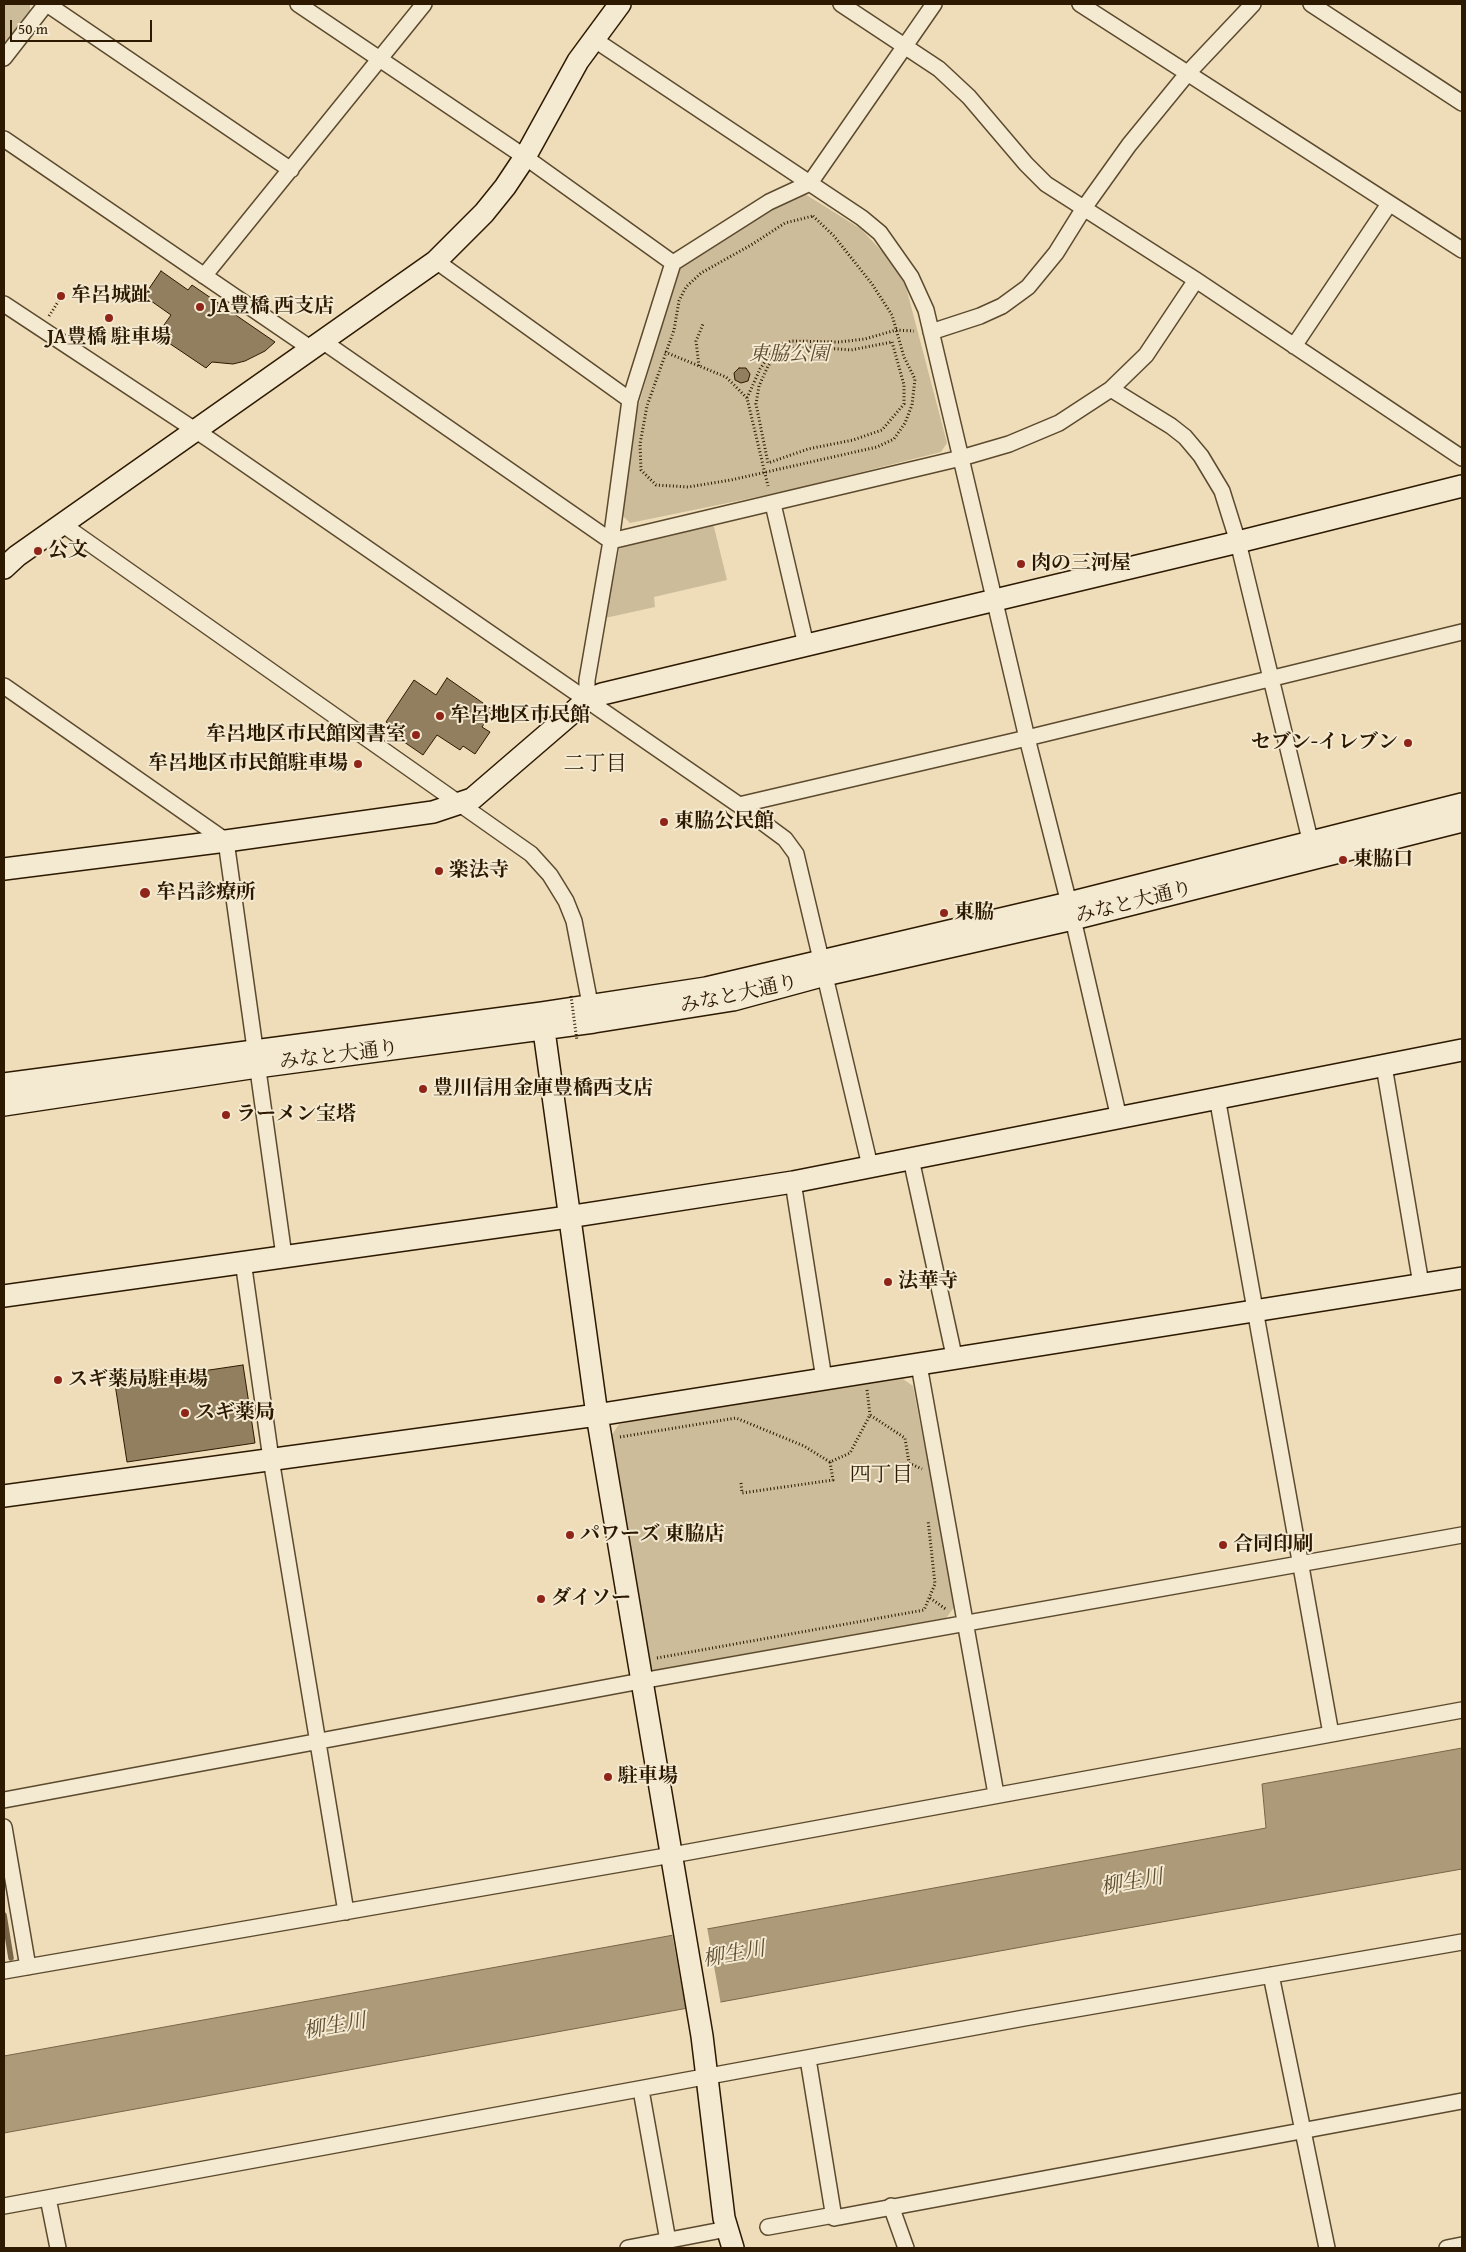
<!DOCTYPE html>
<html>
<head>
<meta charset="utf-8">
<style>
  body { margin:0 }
  #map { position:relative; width:1466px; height:2252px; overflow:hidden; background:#eeddb8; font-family:"Gentium Book Plus",serif }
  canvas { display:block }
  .frame { position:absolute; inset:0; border:5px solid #2c1900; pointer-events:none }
  .scale { position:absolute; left:10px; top:20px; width:142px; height:22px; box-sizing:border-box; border:2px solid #2c1900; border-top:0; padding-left:6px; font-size:15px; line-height:18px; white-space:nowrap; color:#2c1900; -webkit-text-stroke:4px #f4e9d1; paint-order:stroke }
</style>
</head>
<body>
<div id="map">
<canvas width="1466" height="2252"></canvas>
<div class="frame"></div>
<div class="scale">50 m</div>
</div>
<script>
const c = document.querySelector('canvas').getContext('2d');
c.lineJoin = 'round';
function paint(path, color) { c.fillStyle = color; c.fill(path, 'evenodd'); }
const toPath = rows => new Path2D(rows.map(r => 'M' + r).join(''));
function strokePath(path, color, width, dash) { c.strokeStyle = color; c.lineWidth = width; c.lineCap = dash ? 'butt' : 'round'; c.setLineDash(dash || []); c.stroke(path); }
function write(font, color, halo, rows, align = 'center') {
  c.font = font + ' "Gentium Book Plus","Noto Serif JP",serif'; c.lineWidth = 4; c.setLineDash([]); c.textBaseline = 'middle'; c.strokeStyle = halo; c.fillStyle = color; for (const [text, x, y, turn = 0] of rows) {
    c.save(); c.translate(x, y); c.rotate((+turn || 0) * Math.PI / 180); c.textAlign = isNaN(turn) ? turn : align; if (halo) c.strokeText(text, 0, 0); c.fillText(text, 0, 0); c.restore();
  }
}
paint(toPath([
  [4,4,30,5,30,12,4,45],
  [805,194,861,229,892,262,906,287,947,443,941,452,786,491,630,523,622,515,635,417,679,268,775,207],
  [713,523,727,580,654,597,655,607,605,618,620,546],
  [903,1379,913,1386,955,1606,946,1618,657,1672,646,1666,610,1438,619,1424,753,1401]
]), '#cdbc99');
const water = toPath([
  [1462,1748,1462,1869,1060,1940,4,2133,4,2056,1266,1828,1262,1784,1462,1748]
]);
paint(water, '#ac9a79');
strokePath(water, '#796649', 1);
paint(toPath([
  [707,1927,721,2005,686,2011,672,1933]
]), '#eeddb8');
strokePath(toPath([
  [4,1915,11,1958]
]), '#796649', 5.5);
const building = toPath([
  [161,271,188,290,192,285,275,342,265,351,245,361,233,364,212,362,206,368,157,335,171,315,144,296,161,271],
  [739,368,746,368,750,374,748,381,741,383,735,380,734,373,739,368],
  [447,678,493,710,482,727,490,732,475,754,463,746,460,750,437,735,423,755,394,735,398,730,386,722,414,680,436,695,447,678],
  [243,1365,255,1443,127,1462,115,1384,243,1365]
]);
paint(building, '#917f60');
strokePath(building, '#2c1900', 1);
const street = toPath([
  [47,4,291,170],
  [298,4,525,157,673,263],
  [841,4,939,69,969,97,1026,164,1046,184,1196,280,1462,458],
  [1080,4,1462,250],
  [1311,4,1462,103],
  [592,38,862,218,880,233,911,277,926,310,1027,738,1073,919,1119,1118],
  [4,58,46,4],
  [4,139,310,348],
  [436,261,630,400],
  [204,276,424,4],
  [4,304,210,440,739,805,785,839,796,854,870,1166],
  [931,332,980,316,1002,306,1028,287,1056,253,1084,208,1129,145,1187,74,1253,4],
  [321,340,611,541,961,458,1009,444,1059,423,1111,389,1146,355,1196,280],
  [1294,346,1389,204],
  [1111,389,1171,426,1185,437,1201,456,1222,491,1238,542,1313,852],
  [773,504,806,645],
  [62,524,531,854,550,875,566,901,574,921,592,1014],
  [4,686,226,841,284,1256],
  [587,700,587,680,611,541,630,400,673,263,769,202,810,183,934,4],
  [739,805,1027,738,1462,632],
  [1384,1066,1421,1284],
  [1217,1097,1331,1734],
  [911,1159,955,1360],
  [793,1182,824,1379],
  [243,1261,271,1459,346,1912],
  [919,1365,996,1794],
  [4,1800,641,1681,1462,1535],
  [4,1827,28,1967],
  [4,1971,689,1852,1462,1710],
  [1271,1975,1327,2248],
  [808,2059,834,2218,1462,2101],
  [641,2090,668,2241],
  [48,2198,58,2248],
  [4,2206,1024,2018,1462,1942],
  [891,2206,906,2248],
  [768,2227,834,2215],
  [628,2248,727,2229],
  [1447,2248,1462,2245]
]);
const secondary = toPath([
  [4,568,17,556,436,261,484,213,505,187,525,157,578,61,620,4],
  [4,869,226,841,433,812,472,799,587,700,602,694,1238,542,1462,486],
  [542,1016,597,1415,702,2036,724,2218,733,2248],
  [4,1084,542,1013,706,988,1069,903,1462,804],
  [4,1105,257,1067,594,1022,733,1000,825,975,1073,919,1462,821],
  [4,1296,568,1217,793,1182,1462,1050],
  [4,1496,597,1415,1462,1278]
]);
strokePath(street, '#5c4a2e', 18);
strokePath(secondary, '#2c1900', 24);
strokePath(toPath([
  [813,216,834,236,872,284,892,315,904,357,915,379,912,405,905,423,894,439,877,447,731,480,688,487,656,485,641,470,640,444,647,406,674,330,679,301,686,287,701,273,751,245,785,223,813,216],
  [49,316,65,291],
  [892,342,904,385,904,404,882,430,853,440,808,449,768,463,756,404,759,386,768,366,781,349,795,346,851,350,892,342],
  [665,352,726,377,747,398,768,486],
  [699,366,696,341,703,324],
  [747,398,760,369,775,347,791,341,839,342,865,339,896,330,914,331],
  [867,1390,870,1415],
  [620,1437,736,1418,804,1446,830,1462,850,1453,870,1415,905,1438,909,1463,922,1469],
  [741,1483,742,1493,833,1480,830,1462],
  [930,1598,947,1610],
  [657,1658,924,1610,935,1584,928,1520]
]), '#2c1900', 3, [1, 2.5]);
strokePath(street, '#f4e9d1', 15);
strokePath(secondary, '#f4e9d1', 21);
strokePath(toPath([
  [571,996,577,1041]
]), '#2c1900', 3, [1, 2.5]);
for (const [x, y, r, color] of [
  [61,296,5,"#8f2418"],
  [200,307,5,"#8f2418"],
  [109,318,5,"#8f2418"],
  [38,551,5,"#8f2418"],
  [1021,564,5,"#8f2418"],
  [440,716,5,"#8f2418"],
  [416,735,5,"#8f2418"],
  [1408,743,5,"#8f2418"],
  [358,764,5,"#8f2418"],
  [664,822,5,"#8f2418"],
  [1343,860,5,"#8f2418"],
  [439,871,5,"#8f2418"],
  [145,893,6,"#8f2418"],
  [944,913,5,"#8f2418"],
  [423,1089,5,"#8f2418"],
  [226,1115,5,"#8f2418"],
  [888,1282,5,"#8f2418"],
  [58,1380,5,"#8f2418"],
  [185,1413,5,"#8f2418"],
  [570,1535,5,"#8f2418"],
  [1223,1545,5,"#8f2418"],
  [541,1599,5,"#8f2418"],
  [608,1777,5,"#8f2418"]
]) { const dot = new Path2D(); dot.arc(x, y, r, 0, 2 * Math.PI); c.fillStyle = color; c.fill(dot); strokePath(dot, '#f4e9d1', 2); }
write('bold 20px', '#2c1900', '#f4e9d1', [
  ["牟呂城趾",71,296],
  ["JA豊橋 西支店",210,307],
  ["JA豊橋 駐車場",109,338,"center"],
  ["公文",48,551],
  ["肉の三河屋",1031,564],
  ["牟呂地区市民館",450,716],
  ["牟呂地区市民館図書室",406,735,"right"],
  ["セブン-イレブン",1398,743,"right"],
  ["牟呂地区市民館駐車場",348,764,"right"],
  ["東脇公民館",674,822],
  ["東脇口",1353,860],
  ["楽法寺",449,871],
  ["牟呂診療所",156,893],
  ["東脇",954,913],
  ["豊川信用金庫豊橋西支店",433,1089],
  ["ラーメン宝塔",236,1115],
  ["法華寺",898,1282],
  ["スギ薬局駐車場",68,1380],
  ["スギ薬局",195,1413],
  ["パワーズ 東脇店",580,1535],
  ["合同印刷",1233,1545],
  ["ダイソー",551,1599],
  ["駐車場",618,1777]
], 'left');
write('italic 20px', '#5c4a2e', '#f4e9d1', [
  ["東脇公園",789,355]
]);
write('20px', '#2c1900', '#f4e9d1', [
  ["みなと大通り",1134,903,-14],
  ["みなと大通り",739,995,-12],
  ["みなと大通り",339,1056,-7]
]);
write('21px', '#2c1900', '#f4e9d1', [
  ["二丁目",595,765],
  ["四丁目",881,1476]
]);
write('italic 21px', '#5f4d30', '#f4e9d1', [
  ["柳生川",1132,1883,-10],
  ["柳生川",734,1955,-10],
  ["柳生川",335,2027,-10]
]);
</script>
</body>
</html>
